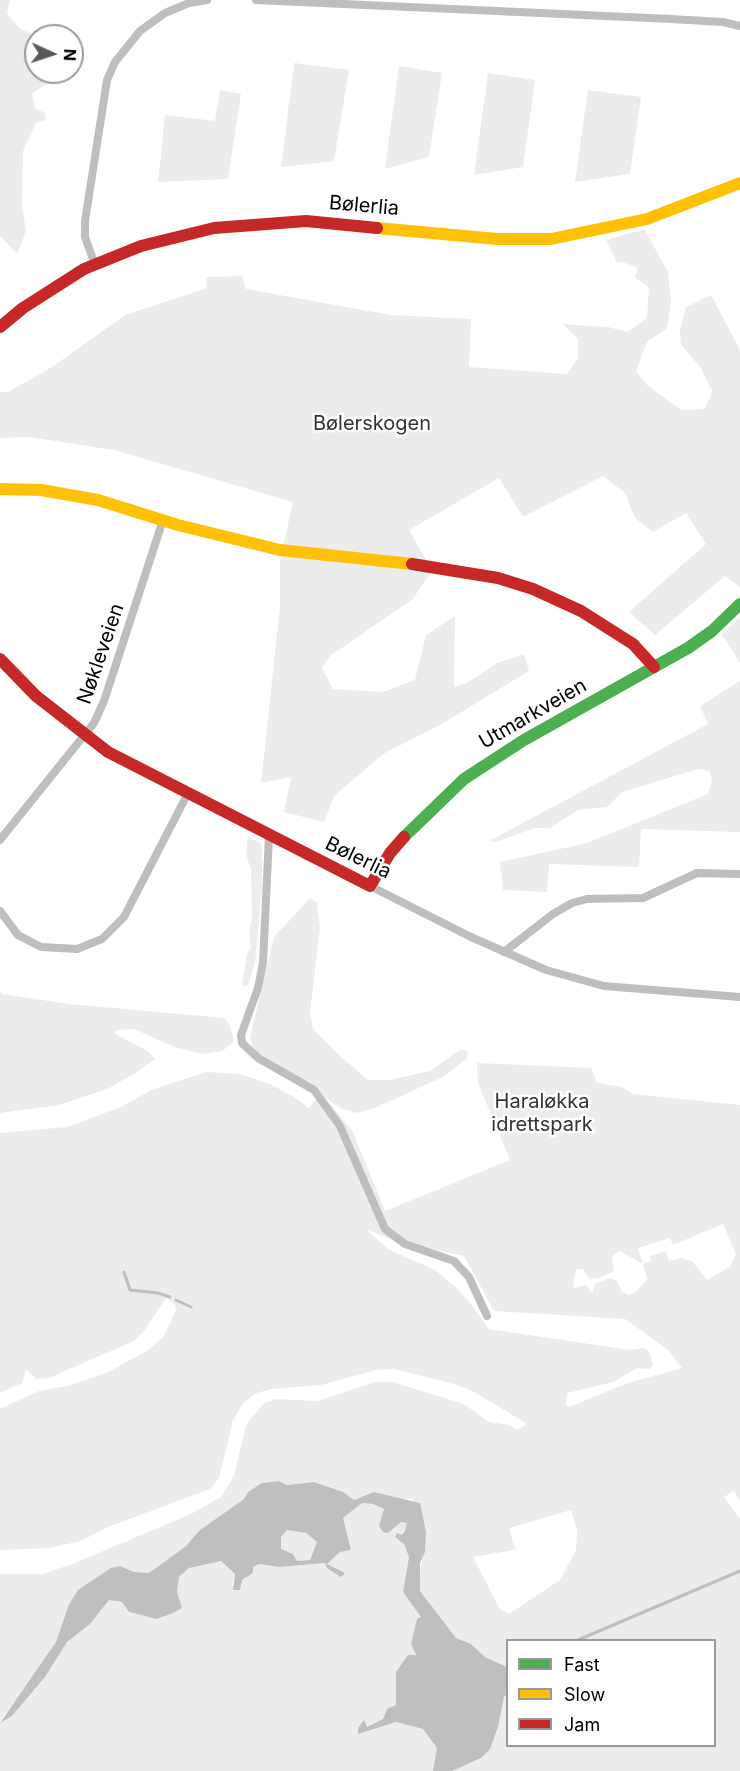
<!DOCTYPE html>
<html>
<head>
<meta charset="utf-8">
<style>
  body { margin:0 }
  #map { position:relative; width:740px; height:1771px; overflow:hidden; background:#fff; font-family:Inter,sans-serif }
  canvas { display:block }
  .legend { position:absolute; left:506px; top:1639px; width:210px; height:108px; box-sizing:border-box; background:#fff; border:2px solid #999; margin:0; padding:8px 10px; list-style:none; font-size:18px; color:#000 }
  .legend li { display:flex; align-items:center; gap:12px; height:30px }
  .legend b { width:30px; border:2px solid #999 }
  .north { position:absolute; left:24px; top:24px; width:60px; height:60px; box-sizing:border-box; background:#fff; border:2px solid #999; border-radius:50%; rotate:93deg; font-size:16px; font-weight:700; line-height:24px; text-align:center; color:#000 }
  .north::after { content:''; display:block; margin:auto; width:21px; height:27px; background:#595959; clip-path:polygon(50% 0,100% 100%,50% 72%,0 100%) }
</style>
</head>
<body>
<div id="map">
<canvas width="740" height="1771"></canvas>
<ul class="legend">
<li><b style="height:8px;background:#4caf50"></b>Fast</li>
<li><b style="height:8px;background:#ffc107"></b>Slow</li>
<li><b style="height:8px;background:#c62828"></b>Jam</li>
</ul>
<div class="north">N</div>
</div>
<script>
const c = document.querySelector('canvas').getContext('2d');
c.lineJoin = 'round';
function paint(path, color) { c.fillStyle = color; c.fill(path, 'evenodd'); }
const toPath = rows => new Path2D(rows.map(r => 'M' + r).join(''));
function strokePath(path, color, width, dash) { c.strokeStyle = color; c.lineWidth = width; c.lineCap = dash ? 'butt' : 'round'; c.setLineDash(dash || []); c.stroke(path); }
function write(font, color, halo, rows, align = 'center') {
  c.font = font + ' Inter,sans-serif'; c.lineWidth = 5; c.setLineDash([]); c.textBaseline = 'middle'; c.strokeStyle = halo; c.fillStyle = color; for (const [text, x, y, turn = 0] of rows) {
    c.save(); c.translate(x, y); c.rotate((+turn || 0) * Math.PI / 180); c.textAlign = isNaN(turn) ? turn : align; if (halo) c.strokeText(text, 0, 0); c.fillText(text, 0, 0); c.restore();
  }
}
paint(toPath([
  [0,0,10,0,7,13,19,28,36,36,36,72,64,72,63,79,43,86,32,94,35,108,45,113,46,120,36,123,23,151,22,205,26,231,17,254,0,236],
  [294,63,349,70,334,161,281,167],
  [399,66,442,73,429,157,385,169],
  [488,73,535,80,523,167,474,175],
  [220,90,241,94,228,179,158,182,165,115,215,121],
  [588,90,641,97,630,174,575,182],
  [644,229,668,272,671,301,667,328,647,342,636,371,647,385,681,410,705,409,712,392,701,368,681,345,680,330,686,307,711,295,740,350,740,587,725,576,655,635,629,612,706,544,686,513,653,532,635,518,625,493,603,476,523,517,499,478,409,530,432,570,413,599,330,656,322,668,333,689,383,692,415,680,426,635,455,616,454,687,467,683,497,663,524,654,529,671,440,725,383,754,334,796,324,822,284,812,291,777,261,783,280,606,280,560,293,502,114,450,29,437,0,438,0,392,8,392,52,367,125,315,207,288,206,277,242,276,246,289,391,315,471,319,469,367,567,374,578,358,578,339,563,324,608,327,628,332,647,318,649,287,635,278,638,268,623,262,617,263,606,240],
  [739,618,740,620,740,663,722,634],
  [740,681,740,832,641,829,639,867,549,864,547,892,503,890,500,862,587,843,708,794,712,781,710,771,698,769,622,792,607,807,578,810,550,828,535,828,496,842,489,841,708,724,700,706],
  [248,836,262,845,262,887,255,963,248,985,242,986,247,954,251,947,249,933,252,917,251,869,246,855],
  [310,898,317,903,320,928,310,1012,313,1029,340,1056,368,1080,390,1080,430,1071,461,1049,468,1052,466,1059,445,1076,375,1108,357,1113,340,1108,324,1097,353,1132,385,1211,510,1160,478,1083,477,1063,591,1068,597,1083,622,1087,633,1094,740,1105,740,1501,734,1491,724,1497,740,1519,740,1771,452,1771,481,1758,490,1749,498,1727,504,1697,507,1694,508,1746,714,1746,714,1640,508,1640,507,1667,485,1657,471,1644,456,1638,426,1600,420,1590,419,1580,426,1532,412,1499,396,1499,374,1492,354,1500,343,1492,314,1482,287,1485,279,1481,248,1492,245,1498,200,1530,186,1546,149,1573,134,1572,119,1566,78,1590,69,1604,56,1642,31,1682,0,1720,0,1574,42,1574,72,1564,191,1514,221,1497,234,1476,246,1425,263,1404,275,1399,318,1401,375,1382,393,1382,464,1404,489,1422,510,1425,516,1430,527,1424,476,1393,455,1384,393,1369,376,1370,321,1385,271,1389,257,1393,243,1403,233,1421,219,1478,210,1489,108,1527,81,1541,49,1548,0,1550,0,1409,39,1391,71,1385,108,1372,147,1351,164,1336,176,1310,175,1305,166,1298,144,1331,134,1341,49,1378,37,1379,26,1370,22,1383,0,1393,0,1133,67,1127,121,1107,151,1090,206,1072,240,1074,270,1084,294,1097,309,1108,321,1094,261,1057,253,1047,250,1038,274,937],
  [723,1224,736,1254,730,1267,707,1280,692,1261,681,1258,669,1261,666,1251,650,1256,651,1261,643,1264,638,1248,670,1238,673,1245],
  [366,1229,410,1248,427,1248,464,1256,494,1311,625,1319,668,1350,682,1368,628,1383,569,1407,566,1405,567,1393,613,1382,637,1368,650,1369,653,1364,649,1351,644,1348,630,1350,489,1329,468,1300,453,1285,435,1270,388,1249],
  [619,1251,643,1264,647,1279,637,1291,629,1295,622,1292,617,1281,610,1278,595,1284,592,1293,586,1285,575,1288,573,1286,576,1269,583,1269,590,1279,599,1278,614,1271,612,1257],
  [571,1510,577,1530,576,1550,560,1580,509,1614,499,1608,473,1557,515,1550,509,1528],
  [0,990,2,994,69,1004,224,1018,230,1025,234,1042,222,1051,202,1054,177,1048,134,1029,116,1030,115,1034,148,1051,155,1059,134,1074,107,1089,59,1105,0,1113],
  [362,1503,373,1504,384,1510,379,1525,388,1533,401,1522,407,1523,406,1531,399,1539,404,1544,409,1557,403,1592,421,1617,417,1620,411,1644,416,1656,397,1693,396,1705,387,1709,383,1719,366,1727,364,1721,358,1728,368,1730,396,1722,423,1729,437,1748,433,1771,0,1771,0,1723,12,1716,45,1677,67,1642,90,1624,109,1600,122,1602,129,1612,156,1619,170,1614,182,1608,177,1592,179,1577,189,1568,205,1563,221,1561,235,1574,232,1586,253,1573,253,1567,259,1564,280,1567,325,1563,327,1568,345,1573,327,1564,340,1552,351,1550,343,1518],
  [287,1530,306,1533,317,1542,310,1560,297,1561,293,1554,281,1549,280,1537]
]), '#ececec');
paint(toPath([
  [279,1481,287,1485,314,1482,343,1492,354,1500,374,1492,420,1503,426,1532,425,1552,420,1563,420,1591,456,1638,471,1644,485,1657,507,1667,507,1694,504,1697,498,1727,490,1749,481,1758,452,1771,433,1771,437,1748,423,1729,396,1722,358,1734,358,1728,364,1720,367,1727,383,1719,387,1709,396,1705,396,1672,408,1655,416,1655,411,1644,417,1619,421,1617,403,1592,409,1557,404,1544,395,1537,397,1533,402,1535,405,1531,407,1523,401,1522,388,1533,383,1532,379,1526,384,1509,373,1504,362,1503,343,1518,351,1550,340,1552,327,1564,345,1573,341,1577,327,1568,325,1563,280,1567,259,1564,253,1567,253,1573,242,1580,240,1590,233,1590,235,1574,221,1561,189,1568,179,1577,177,1592,182,1608,171,1614,156,1619,129,1612,122,1602,109,1600,90,1624,67,1642,45,1677,12,1716,0,1723,56,1642,69,1604,78,1590,111,1568,120,1566,134,1572,149,1573,186,1546,200,1530,244,1499,248,1492,262,1483],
  [287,1530,306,1533,317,1542,310,1560,297,1561,293,1554,281,1549,281,1537]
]), '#bfbfbf');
strokePath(toPath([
  [124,1272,130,1290,158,1293,170,1297],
  [176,1300,191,1307],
  [578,1640,740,1571]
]), '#bfbfbf', 3);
strokePath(toPath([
  [256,0,671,19,723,22,740,26],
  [95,265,85,237,85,221,107,80,115,62,140,31,165,13,189,3,207,0],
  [269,836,263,963,258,988,241,1035,242,1043,258,1058,314,1090,340,1126,385,1229,405,1244,454,1261,469,1277,487,1316],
  [0,840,94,723,104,701,163,520],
  [370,886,471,937,546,970,604,986,740,997],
  [0,911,18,935,41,947,77,949,102,939,124,917,187,795],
  [504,952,553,914,572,903,587,899,643,898,697,873,740,874]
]), '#bebebe', 8);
strokePath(toPath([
  [404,837,464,779,524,740,688,648,712,631,740,604]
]), '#4caf50', 12);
strokePath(toPath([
  [377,228,497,239,551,239,647,219,740,183],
  [0,489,41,490,98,500,178,525,280,550,412,564]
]), '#ffc107', 12);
strokePath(toPath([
  [0,327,23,308,84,269,141,246,214,228,306,221,377,228],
  [412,564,498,578,533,589,581,611,633,644,654,667],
  [0,659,36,696,108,752,370,886,390,853,404,837]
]), '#c62828', 12);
write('20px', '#000', '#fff', [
  ["Bølerlia",364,206,5],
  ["Nøkleveien",101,654,-71],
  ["Utmarkveien",533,714,-30],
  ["Bølerlia",358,858,26]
]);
write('20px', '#333', '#fff', [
  ["Bølerskogen",372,424],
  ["Haraløkka",542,1102],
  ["idrettspark",542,1125]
]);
</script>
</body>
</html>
